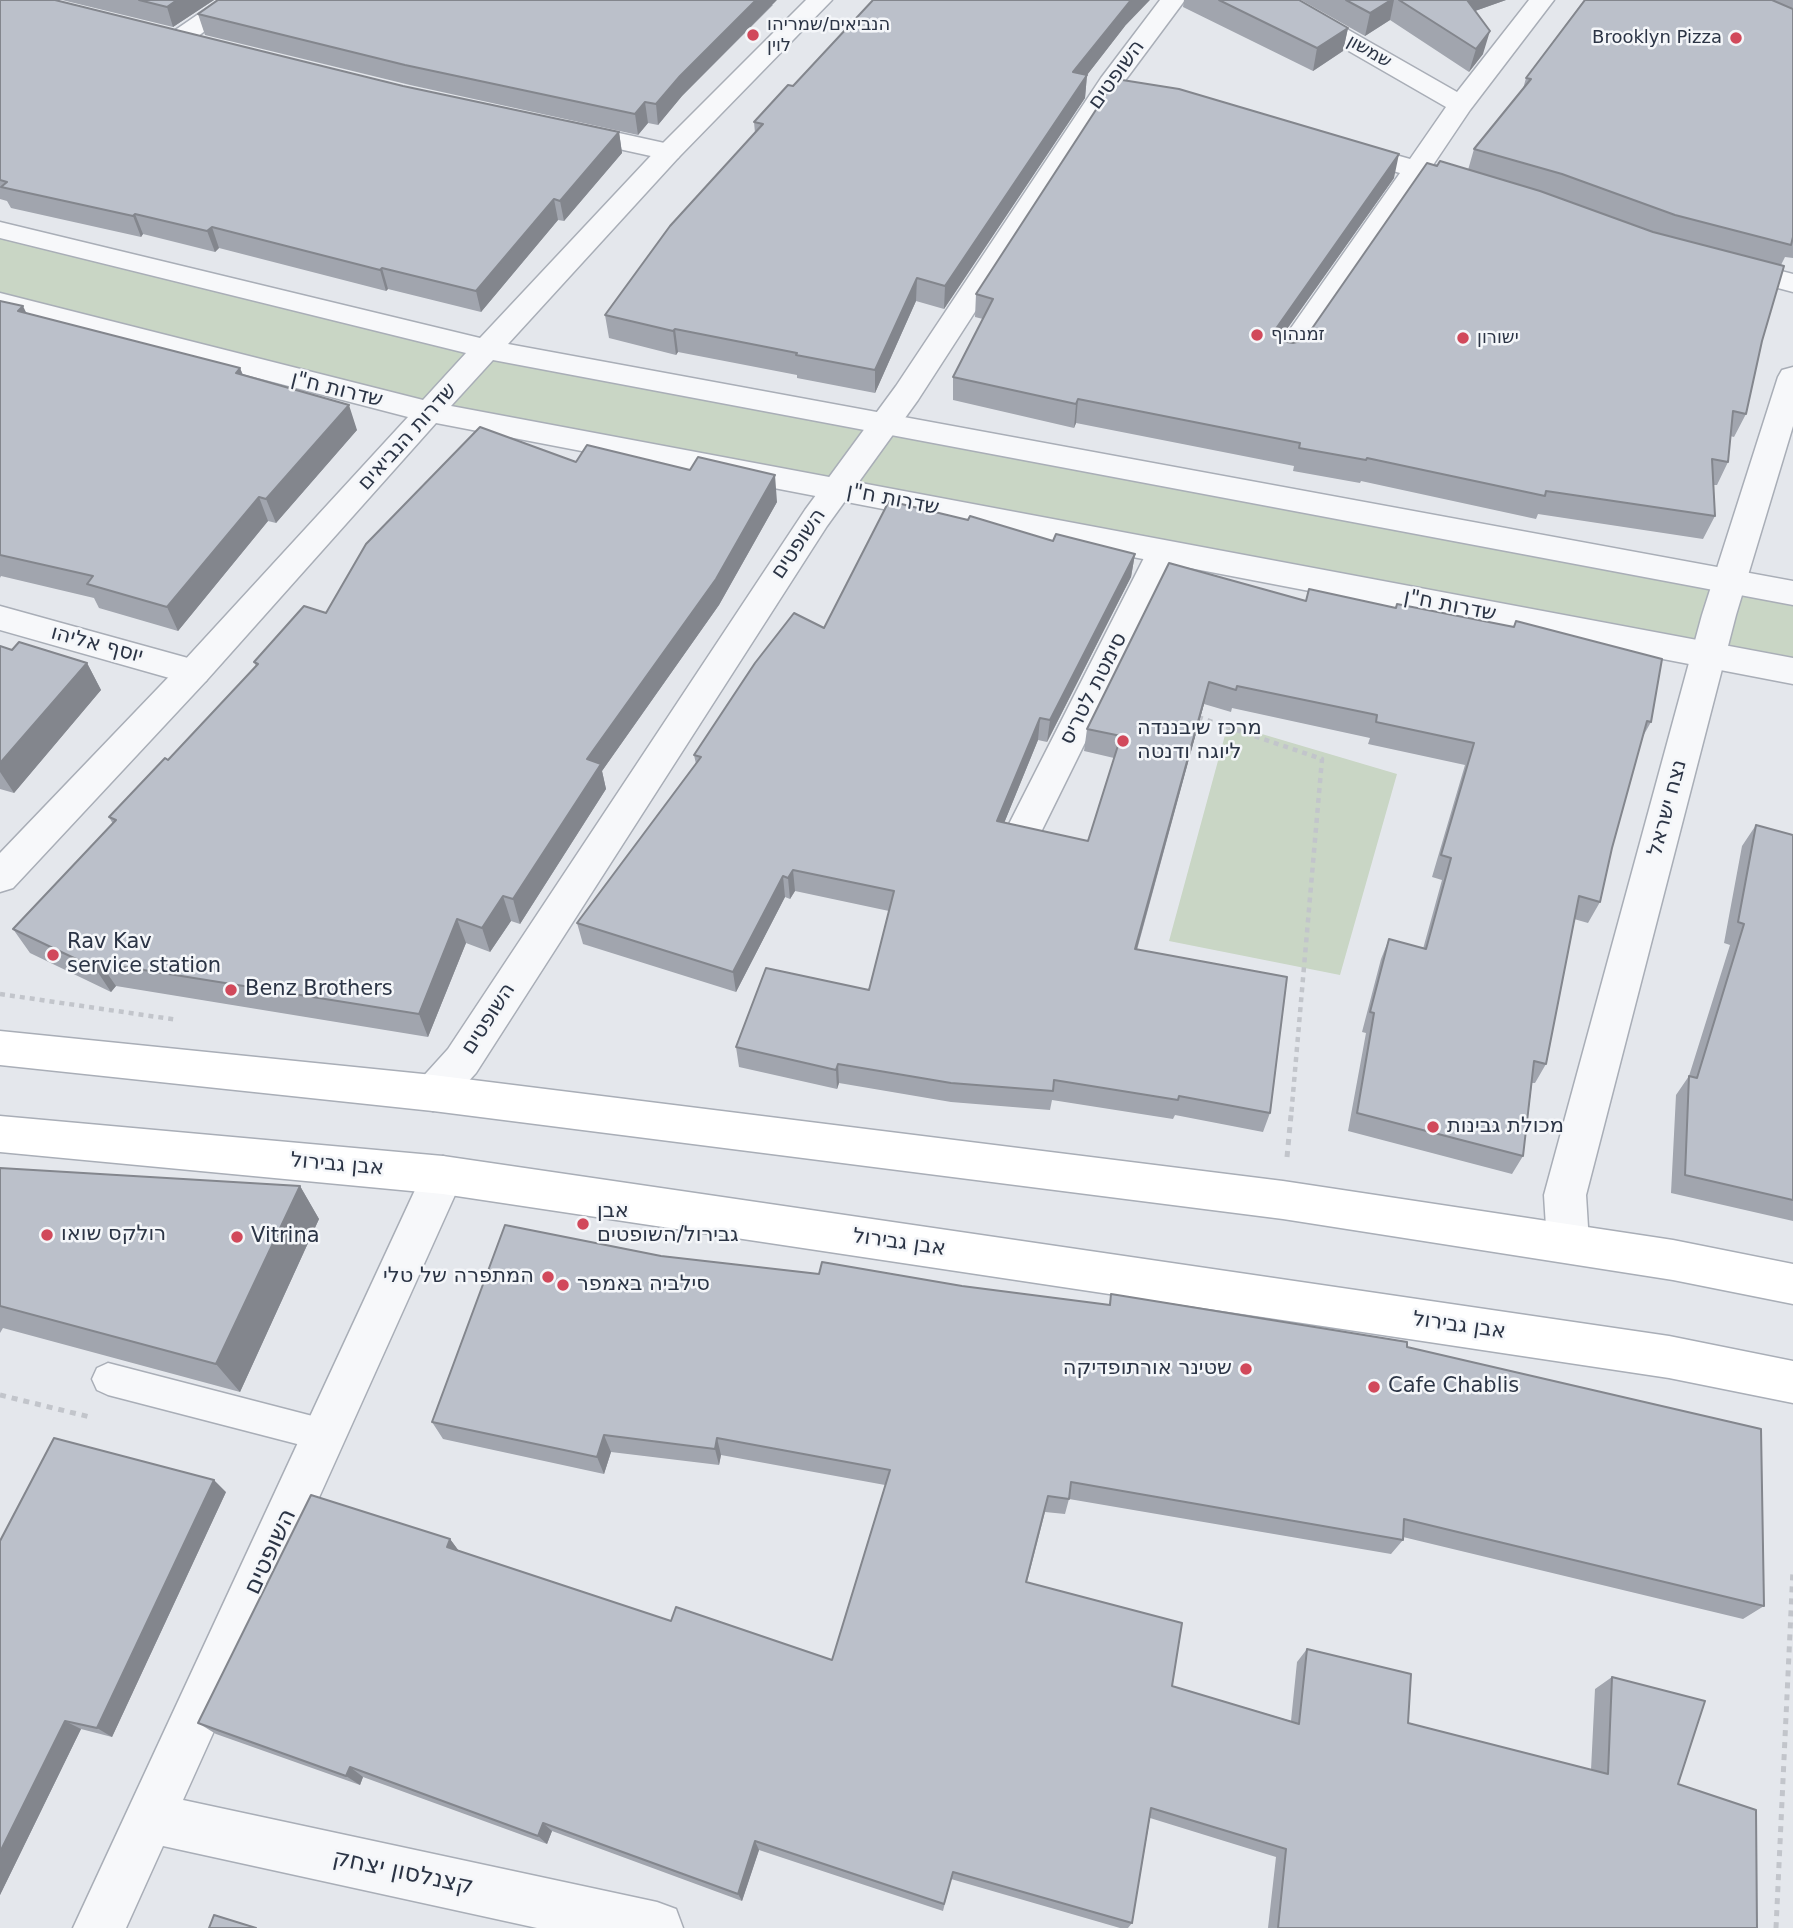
<!DOCTYPE html>
<html>
<head>
<meta charset="utf-8">
<style>
  body { margin:0 }
  canvas { display:block; background:#e4e7ec }
</style>
</head>
<body>
<canvas width="1793" height="1928"></canvas>
<script>
const c = document.querySelector('canvas').getContext('2d');
c.lineJoin = 'round';
function paint(path, color) { c.fillStyle = color; c.fill(path, 'evenodd'); }
const toPath = rows => new Path2D(rows.map(r => 'M' + r).join(''));
function strokePath(path, color, width, dash) { c.strokeStyle = color; c.lineWidth = width; c.lineCap = dash ? 'butt' : 'round'; c.setLineDash(dash || []); c.stroke(path); }
function write(font, color, halo, rows, align = 'center') {
  c.font = font + ' "DejaVu Sans",Heebo,sans-serif'; c.lineWidth = 5; c.setLineDash([]); c.textBaseline = 'middle'; c.strokeStyle = halo; c.fillStyle = color; for (const [text, x, y, turn = 0] of rows) {
    c.save(); c.translate(x, y); c.rotate((+turn || 0) * Math.PI / 180); c.textAlign = isNaN(turn) ? turn : align; if (halo) c.strokeText(text, 0, 0); c.fillText(text, 0, 0); c.restore();
  }
}
paint(toPath([
  [0,236,869,429,1254,504,1793,602,1793,662,416,402,0,294],
  [1228,724,1397,774,1340,975,1169,941]
]), '#c9d6c5');
const service = toPath([
  [108,1363,324,1419,336,1424,340,1435,336,1446,324,1451,108,1395,97,1390,92,1379,97,1368,108,1363]
]);
const minor = toPath([
  [219,0,247,0,186,45,177,48,168,45,164,40,168,35,219,0],
  [1160,0,1185,0,1121,86,918,400,827,526,476,1073,447,1105,433,1111,419,1105,413,1093,419,1081,448,1049,805,510,896,386,1101,78,1160,0],
  [1266,0,1296,0,1457,92,1529,0,1554,0,1470,110,1433,165,1483,179,1487,185,1483,191,1473,193,1423,179,1297,362,1287,364,1277,362,1272,355,1400,173,1337,155,1333,149,1337,143,1346,141,1410,159,1446,107,1269,5,1266,0],
  [569,122,678,146,682,152,678,158,669,160,560,136,556,130,560,124,569,122],
  [1731,258,1793,274,1793,292,1721,273,1717,267,1721,261,1731,258],
  [1793,367,1793,426,1736,615,1586,1195,1589,1243,1583,1257,1568,1263,1553,1257,1547,1243,1544,1195,1702,615,1778,377,1782,370,1793,367],
  [1163,541,1174,544,1179,552,1044,826,1039,836,1026,840,1013,836,1008,826,1147,552,1152,544,1163,541],
  [0,606,206,663,211,672,206,681,194,685,0,630,0,606],
  [443,1156,458,1162,464,1175,183,1800,657,1902,676,1909,683,1928,537,1928,163,1846,126,1928,73,1928,428,1162,443,1156]
]);
const tertiary = toPath([
  [806,0,832,0,678,158,508,344,1793,581,1793,605,493,360,451,406,1793,658,1793,684,436,423,206,681,13,888,0,892,0,853,182,663,408,417,0,311,0,293,423,400,466,353,0,238,0,222,480,338,660,146,806,0]
]);
const secondary = toPath([
  [0,1031,433,1075,1283,1181,1673,1240,1793,1264,1793,1304,1673,1280,1283,1219,433,1111,0,1065,0,1031],
  [0,1116,443,1156,1669,1336,1793,1361,1793,1403,1669,1378,443,1194,0,1152,0,1116]
]);
strokePath(service, '#a9aeb7', 3);
strokePath(minor, '#a9aeb7', 3);
strokePath(tertiary, '#a9aeb7', 3);
strokePath(secondary, '#a9aeb7', 3);
strokePath(toPath([
  [1198,717,1322,759,1291,1117],
  [0,994,178,1020]
]), '#c2c5cb', 4.5, [5, 5]);
strokePath(toPath([
  [1287,1157,1291,1115],
  [0,1395,90,1417],
  [1776,1928,1793,1569]
]), '#c2c5cb', 5, [6, 6]);
paint(service, '#f7f8fa');
paint(minor, '#f7f8fa');
paint(tertiary, '#f7f8fa');
paint(secondary, '#fff');
paint(toPath([
  [0,0,619,132,622,153,564,221,558,220,481,312,388,289,386,291,219,248,215,252,143,234,141,237,11,208,7,201,0,199],
  [62,0,214,0,173,27],
  [1184,0,1299,0,1348,28,1343,51,1313,71,1183,7],
  [1301,0,1506,0,1475,11,1483,54,1469,72,1390,20,1365,36],
  [1584,0,1793,0,1793,258,1785,257,1781,265,1762,341,1746,414,1734,437,1730,436,1728,462,1717,485,1713,485,1715,516,1703,539,1538,514,1536,519,1361,481,1360,483,1293,471,1294,466,1076,423,1074,428,953,400,953,377,983,319,975,317,976,294,1394,178,1280,339,1281,341,1293,343,1304,340,1437,166,1468,170,1474,149,1523,89,1526,78],
  [773,5,682,96,658,125,648,123,638,135,410,85,205,35,198,14],
  [1125,26,1087,75,1085,98,944,309,916,301,875,393,797,378,797,375,678,352,676,355,609,338,605,315,755,133,754,122,793,86],
  [0,301,27,313,240,368,243,375,357,430,276,523,268,521,178,631,99,608,94,598,1,576,0,578],
  [576,462,777,502,719,605,602,771,606,789,520,924,511,921,490,952,466,943,428,1037,116,986,111,992,30,953,13,929,113,824,109,817,168,760,256,666,254,662,326,613],
  [1053,541,1135,554,1131,577,1047,742,1038,740,1004,823,1088,841,1114,758,1084,751,1087,729,1306,601,1396,608,1513,627,1516,621,1651,722,1642,738,1612,848,1600,902,1588,923,1574,919,1546,1064,1535,1083,1532,1083,1523,1156,1512,1174,1348,1131,1366,1033,1362,1032,1381,959,1389,939,1423,949,1442,880,1432,877,1465,765,1368,744,1370,738,1232,708,1231,712,1204,704,1137,950,1270,1113,1263,1132,1175,1115,1173,1119,1052,1100,1050,1110,951,1102,839,1083,837,1089,739,1067,736,1047,869,990,889,911,795,891,790,899,785,897,736,992,583,944,577,923,696,764,694,755,824,628],
  [0,646,12,650,87,663,101,690,14,793,0,789],
  [1756,825,1793,835,1793,1221,1671,1193,1676,1095,1689,1076,1730,945,1724,943,1742,846],
  [0,1168,300,1186,319,1219,240,1392,3,1328,0,1333],
  [661,1256,819,1274,962,1286,1109,1305,1111,1294,1407,1347,1764,1606,1743,1619,1403,1537,1403,1540,1391,1554,1069,1499,1065,1514,1045,1512,1027,1582,1172,1686,1291,1721,1297,1662,1307,1649,1408,1723,1591,1770,1595,1689,1612,1677,1678,1784,1757,1928,1268,1928,1276,1857,1150,1818,1132,1923,1128,1928,1120,1928,951,1879,943,1911,759,1850,742,1901,552,1831,547,1844,363,1777,360,1785,216,1734,198,1723,450,1539,459,1551,671,1621,832,1660,885,1485,721,1455,719,1465,611,1452,604,1474,443,1439,432,1422],
  [226,1492,112,1737,81,1729,0,1895,0,1541]
]), '#a1a5ae');
paint(toPath([
  [177,0,214,0,173,27,167,7],
  [756,0,777,0,682,96,658,125,656,104,680,76],
  [1131,0,1150,0,1125,26,1087,75,1085,98,944,309,945,286,1073,72],
  [1391,0,1394,0,1390,20,1365,36,1370,13],
  [1462,0,1506,0,1458,17],
  [1348,28,1343,51,1313,71,1317,48],
  [1490,31,1483,54,1469,72,1476,49],
  [645,102,648,123,638,135,635,114],
  [619,132,622,153,564,221,560,201],
  [1399,154,1394,178,1270,353,1275,330],
  [554,199,558,220,481,312,476,291],
  [135,214,143,234,141,237,133,216],
  [212,227,219,248,215,252,207,231],
  [382,268,388,289,386,291,380,270],
  [917,278,916,301,875,393,875,370],
  [23,306,35,331,18,311],
  [675,329,678,352,676,355,673,331],
  [240,368,249,392,236,373],
  [1078,399,1076,423,1074,428,1076,404],
  [349,405,357,430,276,523,266,499],
  [775,475,777,502,719,605,602,771,606,789,520,924,513,899,587,759],
  [259,497,268,521,178,631,167,607],
  [1135,554,1131,577,1047,742,1050,720],
  [87,663,101,690,14,793,0,772,0,763],
  [1209,682,1204,704,1131,970,1135,949],
  [1040,718,1038,740,996,843,997,821],
  [793,870,795,891,790,899,788,878],
  [783,876,785,897,736,992,733,972],
  [503,896,511,921,490,952,482,928],
  [457,919,466,943,428,1037,419,1014],
  [100,963,116,986,111,992,95,968],
  [838,1064,839,1083,837,1089,836,1070],
  [300,1186,319,1219,240,1392,216,1364],
  [604,1435,611,1452,604,1474,597,1457],
  [717,1438,721,1455,719,1465,715,1449],
  [214,1480,226,1492,112,1737,97,1728],
  [450,1539,461,1554,447,1547],
  [65,1721,81,1729,0,1895,0,1852],
  [350,1767,363,1777,360,1785,346,1776],
  [543,1823,552,1831,547,1844,538,1836],
  [755,1841,759,1850,742,1901,738,1894]
]), '#83868d');
const building = toPath([
  [0,0,55,0,403,86,619,132,560,201,554,199,476,291,382,268,380,270,212,227,207,231,135,214,133,216,1,187,7,182,0,180,0,0],
  [139,0,177,0,167,7,139,0],
  [218,0,756,0,680,76,656,104,645,102,635,114,405,65,198,14,218,0],
  [873,0,1131,0,1073,72,1087,75,945,286,917,278,875,370,796,355,797,353,675,329,673,331,605,315,670,226,763,124,754,122,788,85,793,86,873,0],
  [1219,0,1299,0,1348,28,1317,48,1219,0],
  [1346,0,1391,0,1370,13,1346,0],
  [1399,0,1467,0,1490,31,1476,49,1399,0],
  [1585,0,1772,0,1793,9,1793,237,1791,245,1675,215,1562,174,1474,149,1531,79,1526,78,1585,0],
  [1116,79,1179,89,1399,154,1275,330,1281,341,1293,343,1304,340,1427,163,1437,166,1440,161,1540,191,1653,232,1784,266,1762,341,1746,414,1733,411,1728,462,1712,459,1715,516,1546,491,1545,496,1367,458,1366,460,1299,448,1300,443,1078,399,1076,404,953,377,993,299,976,294,1116,79],
  [0,301,23,306,18,311,240,368,236,373,349,405,266,499,259,497,167,607,87,584,93,576,0,555,0,301],
  [480,427,576,462,587,445,690,470,698,457,775,475,716,579,587,759,601,764,513,899,503,896,482,928,457,919,419,1014,100,963,95,968,13,929,116,820,109,817,165,758,168,760,258,664,254,662,304,606,326,613,366,544,480,427],
  [889,501,968,520,970,516,1053,541,1056,534,1135,554,1050,720,1040,718,997,821,1088,841,1121,736,1087,729,1169,563,1306,601,1309,589,1396,608,1397,604,1514,627,1516,621,1662,659,1651,722,1647,721,1612,848,1600,902,1579,896,1546,1064,1534,1061,1523,1156,1357,1113,1374,1013,1370,1012,1389,939,1426,949,1451,858,1441,855,1474,743,1376,722,1377,715,1237,686,1236,690,1209,682,1135,949,1287,977,1270,1113,1179,1096,1178,1100,1054,1080,1053,1091,951,1083,838,1064,836,1070,736,1047,766,968,869,990,894,891,793,870,788,878,783,876,733,972,577,923,701,757,694,755,755,663,794,613,824,628,889,501],
  [19,642,87,663,0,763,0,646,12,650,19,642],
  [1756,825,1793,835,1793,1200,1685,1175,1689,1076,1697,1078,1744,924,1738,922,1756,825],
  [0,1168,300,1186,216,1364,0,1306,0,1168],
  [505,1225,661,1256,819,1274,822,1262,962,1286,1110,1305,1111,1294,1407,1342,1407,1347,1761,1429,1764,1606,1404,1519,1403,1540,1071,1482,1069,1499,1048,1496,1026,1582,1182,1623,1172,1686,1299,1724,1307,1649,1411,1674,1408,1723,1608,1774,1612,1677,1705,1701,1678,1784,1756,1810,1757,1928,1278,1928,1286,1849,1151,1808,1132,1923,953,1872,944,1904,755,1841,738,1894,543,1823,538,1836,350,1767,346,1776,198,1723,311,1495,450,1539,447,1547,671,1621,676,1607,832,1660,890,1470,717,1438,715,1449,604,1435,597,1457,432,1422,505,1225],
  [54,1438,214,1480,97,1728,65,1721,0,1852,0,1541,54,1438],
  [214,1915,256,1928,209,1928,214,1915]
]);
paint(building, '#bbc0ca');
strokePath(building, '#83868d', 2);
for (const [x, y, r, color] of [
  [753,35,7,"#d1495b"],
  [1736,38,7,"#d1495b"],
  [1257,335,7,"#d1495b"],
  [1463,338,7,"#d1495b"],
  [1123,741,7,"#d1495b"],
  [53,955,7,"#d1495b"],
  [231,990,7,"#d1495b"],
  [1433,1127,7,"#d1495b"],
  [583,1224,7,"#d1495b"],
  [47,1235,7,"#d1495b"],
  [237,1237,7,"#d1495b"],
  [548,1277,7,"#d1495b"],
  [563,1285,7,"#d1495b"],
  [1246,1369,7,"#d1495b"],
  [1374,1387,7,"#d1495b"]
]) { const dot = new Path2D(); dot.arc(x, y, r, 0, 2 * Math.PI); c.fillStyle = color; c.fill(dot); strokePath(dot, '#f4f6f9', 2.5); }
write('18px', '#2b3445', '#f4f6f9', [
  ["הנביאים/שמריהו",767,25],
  ["לוין",767,46],
  ["Brooklyn Pizza",1722,38,"right"],
  ["זמנהוף",1271,335],
  ["ישורון",1477,338]
], 'left');
write('18px', '#2b3445', '#f4f6f9', [
  ["שמשון",1369,52,30]
]);
write('21px', '#2b3445', '#f4f6f9', [
  ["השופטים",1117,75,-54],
  ["שדרות ח\"ן",337,390,14],
  ["שדרות הנביאים",408,437,-48],
  ["שדרות ח\"ן",893,500,11],
  ["השופטים",799,544,-56],
  ["שדרות ח\"ן",1450,606,11],
  ["יוסף אליהו",97,645,15],
  ["סימטת לטריס",1094,689,-63],
  ["נצח ישראל",1668,808,-75],
  ["השופטים",489,1019,-57],
  ["אבן גבירול",337,1165,5],
  ["אבן גבירול",899,1243,8],
  ["אבן גבירול",1459,1326,8]
]);
write('21px', '#2b3445', '#f4f6f9', [
  ["מרכז שיבננדה",1137,729],
  ["ליוגה ודנטה",1137,753],
  ["Rav Kav",67,943],
  ["service station",67,967],
  ["Benz Brothers",245,990],
  ["מכולת גבינות",1447,1127],
  ["אבן",597,1212],
  ["גבירול/השופטים",597,1236],
  ["רולקס שואו",61,1235],
  ["Vitrina",251,1237],
  ["המתפרה של טלי",534,1277,"right"],
  ["סילביה באמפר",577,1285],
  ["שטינר אורתופדיקה",1232,1369,"right"],
  ["Cafe Chablis",1388,1387]
], 'left');
write('24px', '#2b3445', '#f4f6f9', [
  ["השופטים",271,1552,-65],
  ["קצנלסון יצחק",403,1873,12]
]);
</script>
</body>
</html>
